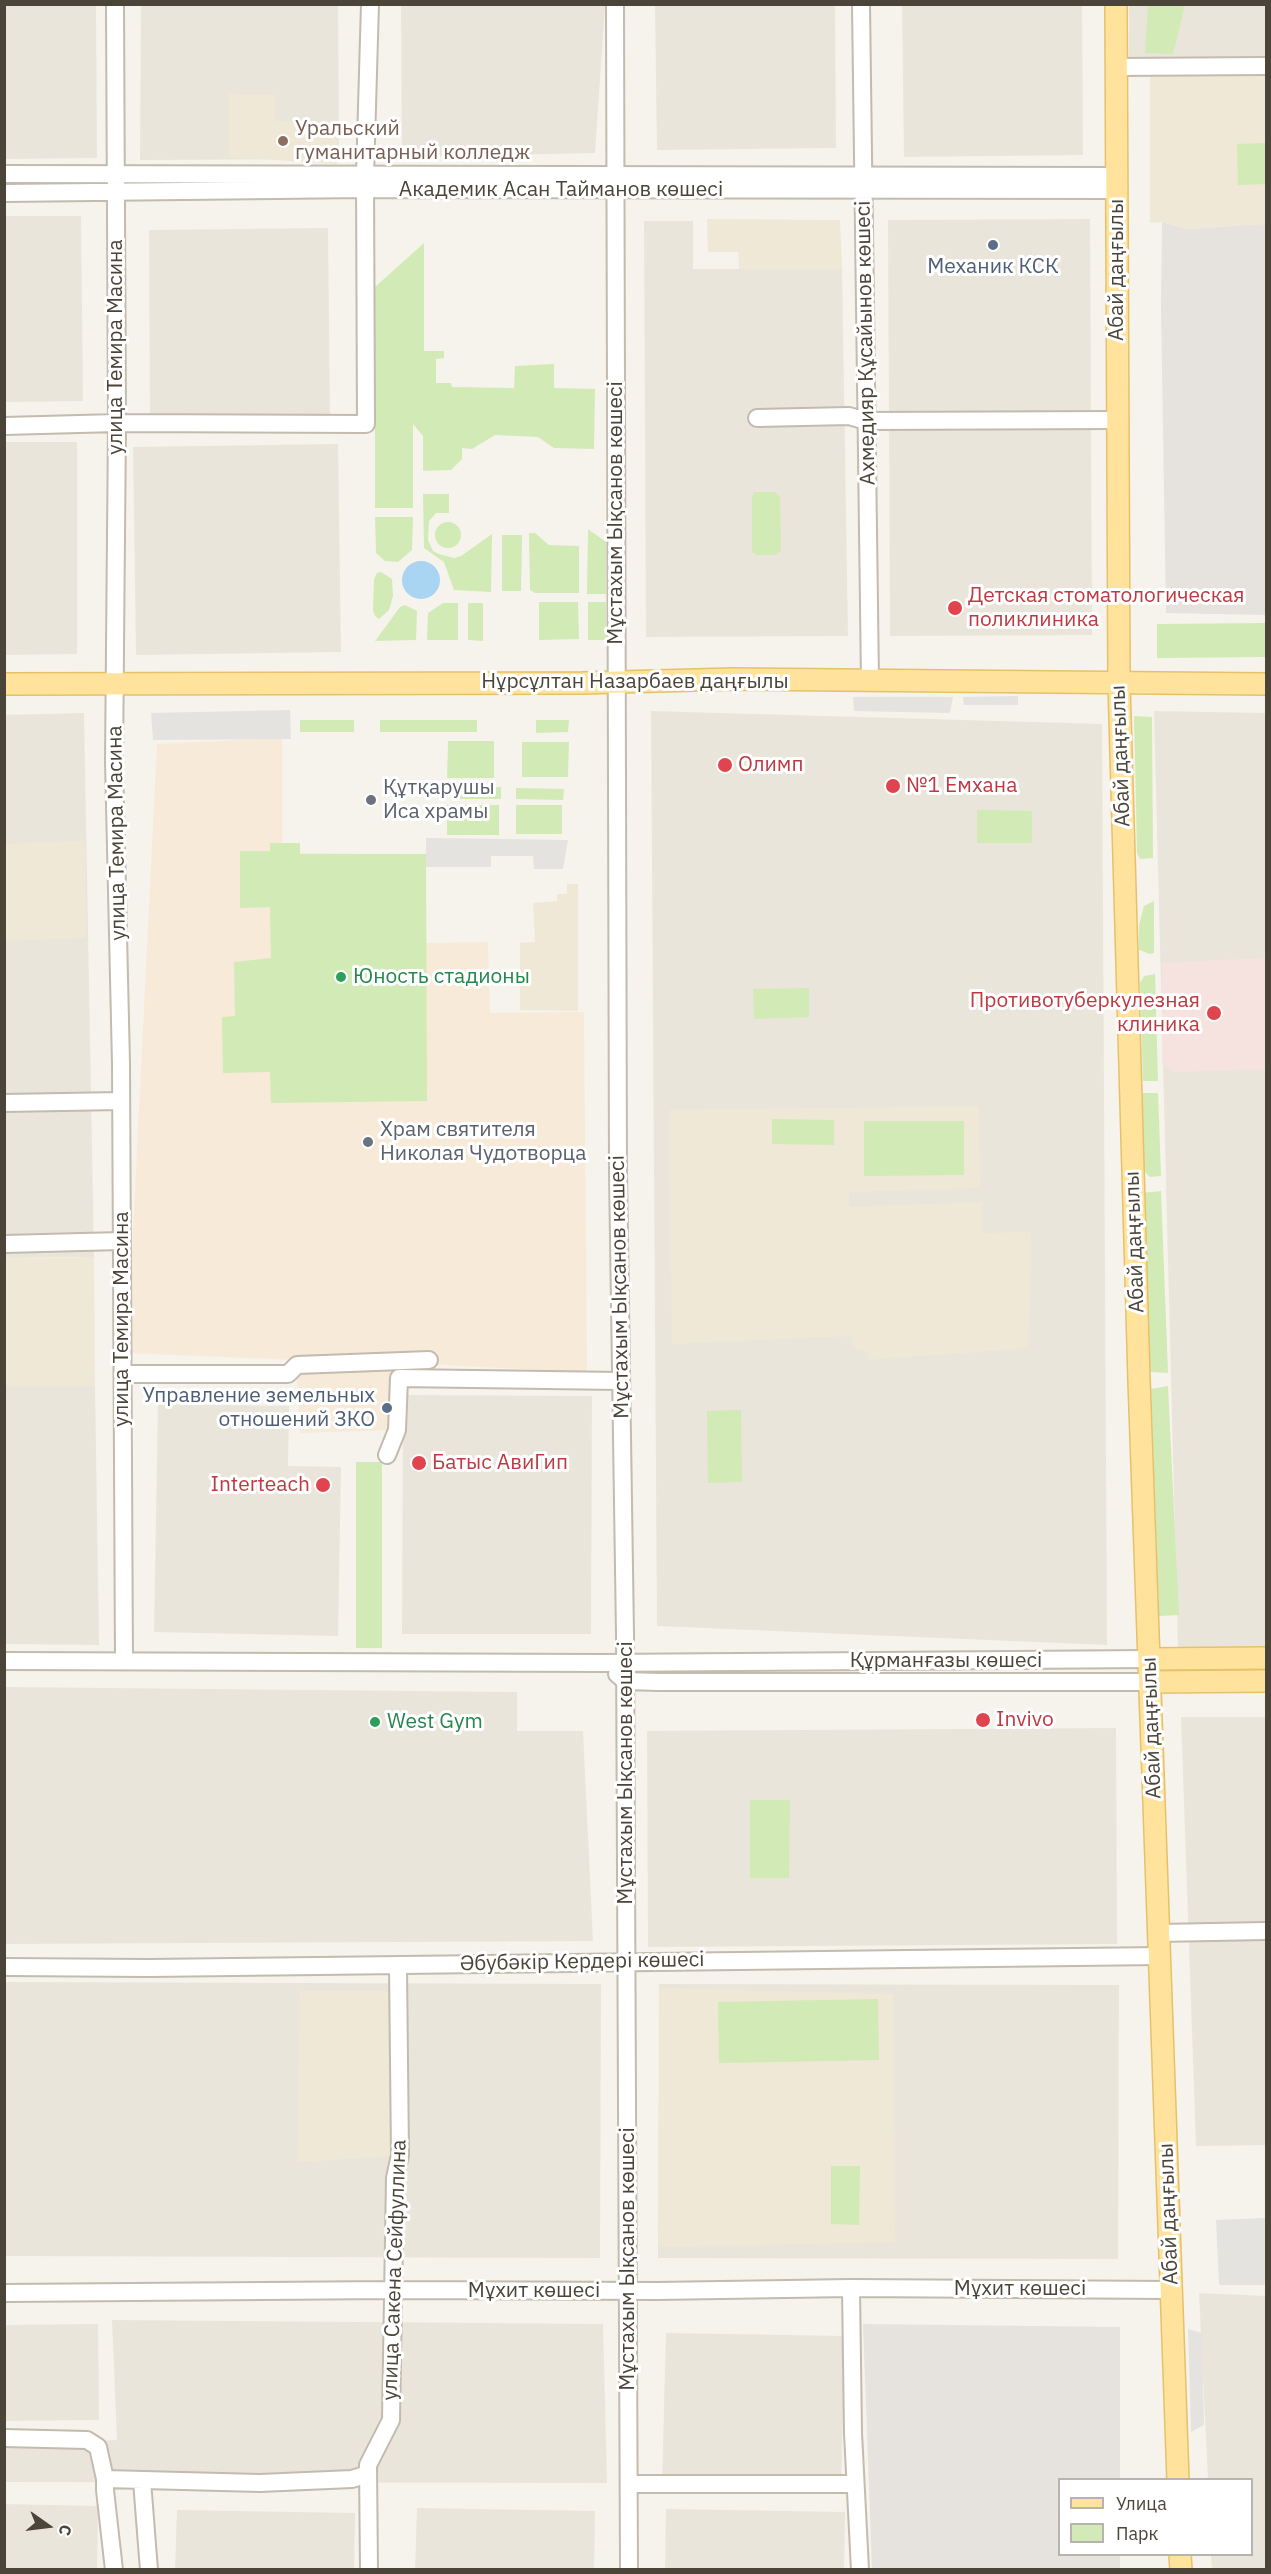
<!DOCTYPE html>
<html>
<head>
<meta charset="utf-8">
<style>
  body { margin:0 }
  #map { position:relative; width:1271px; height:2574px; overflow:hidden; background:#f6f3ec; font-family:"IBM Plex Sans",sans-serif }
  canvas { display:block }
  .frame { position:absolute; inset:0; border:6px solid #4b4439; pointer-events:none }
  .legend { position:absolute; left:1058px; top:2478px; width:195px; height:78px; box-sizing:border-box; background:#fff; border:2px solid #b7b4b0; margin:0; padding:8px 10px; list-style:none; font-size:18px; color:#4b4439 }
  .legend li { display:flex; align-items:center; gap:12px; height:30px }
  .legend b { width:30px; border:2px solid #b7b4b0 }
  .north { position:absolute; left:18px; top:2496px; width:60px; height:60px; -webkit-text-stroke:4px #fff; paint-order:stroke; rotate:104deg; font-size:16px; font-weight:700; line-height:24px; text-align:center; color:#4b4439 }
  .north::after { content:''; display:block; margin:auto; width:21px; height:27px; background:#4b4439; clip-path:polygon(50% 0,100% 100%,50% 72%,0 100%) }
</style>
</head>
<body>
<div id="map">
<canvas width="1271" height="2574"></canvas>
<div class="frame"></div>
<ul class="legend">
<li><b style="height:8px;background:#ffe39c"></b>Улица</li>
<li><b style="height:16px;background:#d2eab5"></b>Парк</li>
</ul>
<div class="north">С</div>
</div>
<script>
const c = document.querySelector('canvas').getContext('2d');
c.lineJoin = 'round';
function paint(path, color) { c.fillStyle = color; c.fill(path, 'evenodd'); }
const toPath = rows => new Path2D(rows.map(r => 'M' + r).join(''));
function strokePath(path, color, width, dash) { c.strokeStyle = color; c.lineWidth = width; c.lineCap = dash ? 'butt' : 'round'; c.setLineDash(dash || []); c.stroke(path); }
function write(font, color, halo, rows, align = 'center') {
  c.font = font + ' "IBM Plex Sans",sans-serif'; c.lineWidth = 6; c.setLineDash([]); c.textBaseline = 'middle'; c.strokeStyle = halo; c.fillStyle = color; for (const [text, x, y, turn = 0] of rows) {
    c.save(); c.translate(x, y); c.rotate((+turn || 0) * Math.PI / 180); c.textAlign = isNaN(turn) ? turn : align; if (halo) c.strokeText(text, 0, 0); c.fillText(text, 0, 0); c.restore();
  }
}
paint(toPath([
  [4,5,96,5,97,158,5,159],
  [141,5,338,5,339,159,140,160],
  [401,5,605,5,595,153,402,157],
  [655,5,835,5,836,148,657,150],
  [902,5,1082,5,1083,155,904,157],
  [1129,5,1266,5,1266,60,1129,63],
  [5,216,81,216,83,401,5,402],
  [1090,219,1092,635,890,636,888,220],
  [644,221,693,221,693,269,842,269,848,636,646,637],
  [328,228,330,414,150,416,149,230],
  [4,442,77,442,77,654,5,655],
  [338,444,341,652,136,655,133,447],
  [651,711,1102,724,1107,1645,657,1626],
  [1154,711,1266,713,1266,1650,1178,1651],
  [84,713,94,1257,5,1258,4,715],
  [5,1386,95,1386,99,1645,5,1644],
  [403,1395,592,1396,591,1634,402,1634],
  [158,1404,289,1406,288,1466,341,1467,338,1636,154,1632],
  [5,1687,517,1692,517,1731,583,1731,593,1941,5,1944],
  [1181,1717,1266,1717,1266,2145,1196,2146],
  [1116,1728,1117,1944,648,1947,647,1731],
  [5,1982,601,1984,600,2258,5,2256],
  [659,1984,1119,1985,1118,2259,658,2258],
  [1199,2293,1266,2296,1266,2569,1212,2569,1211,2555,1252,2554,1252,2480,1208,2479],
  [112,2320,603,2324,607,2483,5,2482,4,2445,117,2440],
  [98,2324,99,2420,5,2421,5,2325],
  [666,2333,845,2336,841,2486,662,2483],
  [5,2504,98,2506,97,2569,5,2569],
  [417,2508,595,2511,594,2569,415,2569],
  [666,2509,845,2512,844,2569,665,2569],
  [177,2510,355,2513,354,2569,175,2569]
]), '#eae5da');
paint(toPath([
  [282,738,282,853,426,854,426,943,488,942,490,1013,584,1012,587,1373,396,1362,394,1430,300,1433,296,1360,127,1353,157,744]
]), '#f7ead8');
paint(toPath([
  [1266,209,1266,615,1166,613,1161,307,1162,222,1187,229,1264,224,1263,210],
  [863,2324,1120,2327,1120,2479,1060,2480,1060,2554,1120,2555,1120,2569,872,2569]
]), '#e6e2dd');
paint(toPath([
  [1150,74,1266,76,1265,224,1187,229,1162,222,1150,223],
  [229,94,275,95,275,121,337,124,337,164,229,157],
  [707,219,840,220,842,269,739,269,738,252,708,252],
  [85,841,86,938,5,941,5,844],
  [567,884,578,884,578,1011,520,1010,520,943,535,942,533,903,557,901,557,894,567,894],
  [979,1106,980,1188,849,1192,849,1207,981,1202,982,1233,1031,1232,1028,1348,868,1360,867,1351,852,1348,851,1336,672,1344,670,1110],
  [94,1257,95,1386,5,1386,5,1258],
  [659,1988,893,1994,895,2242,659,2247],
  [300,1991,391,1991,392,2156,298,2162]
]), '#efe8d6');
paint(toPath([
  [1266,958,1266,1069,1174,1072,1162,1063,1162,963]
]), '#f6e3e0');
paint(toPath([
  [1148,5,1185,5,1173,54,1145,53],
  [1266,143,1266,184,1238,185,1237,144],
  [424,243,424,351,444,351,444,358,436,359,436,383,451,383,452,387,514,388,515,366,554,364,554,388,595,389,594,449,554,448,538,437,495,435,472,449,462,448,462,459,451,470,423,471,423,436,413,424,413,508,375,508,375,287],
  [754,492,775,492,780,497,781,551,775,555,757,555,752,552,752,498],
  [423,494,449,494,449,513,436,513,429,521,428,540,433,551,439,554,454,558,461,556,492,534,491,592,454,590,444,562,424,548],
  [375,517,413,517,412,550,398,562,385,561,376,553],
  '435 535a13 13 0 1 1 26 0a13 13 0 1 1-26 0Z',
  [588,529,606,542,606,594,587,594],
  [529,533,535,533,549,545,579,546,579,593,535,593,530,590],
  [502,535,522,535,521,591,502,591],
  [381,572,392,579,393,596,389,610,379,619,375,616,373,610,374,579,377,573],
  [539,602,578,602,579,639,539,640],
  [588,602,606,602,606,640,588,640],
  [443,603,458,603,458,640,427,640,428,613],
  [468,603,483,603,483,641,468,640],
  [405,605,417,611,416,640,375,641,400,607],
  [1266,623,1266,657,1157,658,1157,624],
  [1134,716,1152,717,1153,858,1140,859,1137,853],
  [300,720,354,720,354,732,300,732],
  [380,720,477,720,477,732,380,732],
  [536,720,569,720,568,732,536,733],
  [448,741,494,741,494,778,447,778],
  [522,742,569,742,568,777,522,777],
  [453,787,501,787,501,799,453,799],
  [516,788,564,789,563,800,516,799],
  [447,805,499,805,499,835,447,835],
  [516,805,562,805,562,834,516,834],
  [977,810,1032,811,1032,843,977,843],
  [270,843,300,843,300,854,426,854,427,1101,271,1103,270,1072,223,1073,222,1017,235,1016,234,962,271,958,270,907,240,908,240,851,270,851],
  [1154,901,1154,953,1150,954,1139,950,1139,925,1144,906],
  [1155,974,1158,1081,1143,1081,1140,983,1144,976],
  [809,988,809,1017,754,1019,753,989],
  [1139,1093,1158,1093,1161,1176,1150,1177,1144,1171],
  [772,1119,834,1120,834,1145,772,1144],
  [864,1121,964,1121,964,1175,864,1176],
  [1161,1191,1168,1373,1150,1372,1141,1193],
  [1168,1386,1179,1615,1159,1616,1151,1389],
  [741,1410,742,1482,708,1483,707,1411],
  [356,1462,382,1462,382,1648,356,1648],
  [750,1800,790,1800,789,1878,750,1878],
  [878,1999,879,2060,719,2063,718,2002],
  [831,2166,860,2166,859,2225,831,2224]
]), '#d2eab5');
paint(toPath([
  [1018,696,1018,705,964,705,963,697],
  [853,697,953,697,950,713,854,711],
  [290,710,291,739,153,740,151,713],
  [426,838,507,839,568,840,563,869,534,869,533,856,491,856,491,867,426,867],
  [1266,2218,1266,2285,1219,2285,1216,2220],
  [1188,2329,1202,2333,1204,2425,1191,2432]
]), '#e5e3e0');
paint(toPath([
  '402 580a19 19 0 1 1 38 0a19 19 0 1 1-38 0Z'
]), '#a9d4f2');
const minor = toPath([
  [115,4,117,423,114,761,121,1064,124,1661],
  [615,4,618,1172,625,1634,629,2570],
  [861,4,870,681],
  [1117,67,1266,66],
  [4,174,1117,176],
  [4,193,365,189,1117,190],
  [757,418,849,416,866,421,1118,420],
  [4,426,117,423,366,424,365,175,370,4],
  [4,1103,121,1101],
  [4,1244,121,1241],
  [123,1374,288,1374,297,1365,429,1360],
  [387,1455,397,1430,399,1378,620,1381],
  [4,1661,602,1663,1150,1659],
  [617,1674,625,1681,659,1682,1151,1682],
  [1159,1933,1266,1931],
  [4,1967,149,1968,1160,1956],
  [851,2288,853,2433,860,2570],
  [4,2293,392,2290,657,2291,851,2288,1171,2290],
  [4,2438,87,2440,98,2447,105,2479,260,2483,352,2479,368,2474],
  [105,2479,105,2490,114,2570],
  [142,2481,149,2570],
  [629,2484,855,2484],
  [369,2570,368,2465,391,2420,395,2178,400,2155,398,1966]
]);
const major = toPath([
  [1116,4,1119,683,1139,1380,1178,2480],
  [4,684,582,683,733,679,1266,684],
  [1150,1659,1266,1658],
  [1151,1682,1266,1681],
  [1180,2554,1181,2570]
]);
strokePath(minor, '#c2bbae', 20);
strokePath(major, '#e6c16a', 24);
strokePath(minor, '#fff', 16);
strokePath(major, '#ffe39c', 21);
for (const [x, y, r, color] of [
  [283,141,6,"#8d6e63"],
  [993,245,6,"#5c6f8a"],
  [955,608,8,"#e0444e"],
  [725,765,8,"#e0444e"],
  [893,786,8,"#e0444e"],
  [371,800,6,"#6b7280"],
  [341,977,6,"#2e9e5b"],
  [1214,1013,8,"#e0444e"],
  [368,1142,6,"#6b7280"],
  [387,1408,6,"#5c6f8a"],
  [419,1463,8,"#e0444e"],
  [323,1485,8,"#e0444e"],
  [983,1720,8,"#e0444e"],
  [375,1722,6,"#2e9e5b"]
]) { const dot = new Path2D(); dot.arc(x, y, r, 0, 2 * Math.PI); c.fillStyle = color; c.fill(dot); strokePath(dot, '#fff', 2); }
write('21px', '#785e54', '#fff', [
  ["Уральский",295,129],
  ["гуманитарный колледж",295,153]
], 'left');
write('21px', '#4b4439', '#fff', [
  ["Академик Асан Тайманов көшесі",561,190],
  ["Абай даңғылы",1117,270,-90],
  ["Ахмедияр Құсайынов көшесі",866,343,-91],
  ["улица Темира Масина",116,347,-90],
  ["Мұстахым Ықсанов көшесі",616,513,-90],
  ["Нұрсұлтан Назарбаев даңғылы",635,682],
  ["Абай даңғылы",1121,756,-92],
  ["улица Темира Масина",117,833,-91],
  ["Абай даңғылы",1135,1242,-92],
  ["Мұстахым Ықсанов көшесі",620,1287,-91],
  ["улица Темира Масина",122,1319,-90],
  ["Құрманғазы көшесі",946,1661],
  ["Абай даңғылы",1152,1728,-92],
  ["Мұстахым Ықсанов көшесі",626,1773,-90],
  ["Әбубәкір Кердері көшесі",582,1962,-1],
  ["Абай даңғылы",1169,2214,-92],
  ["Мұстахым Ықсанов көшесі",628,2259,-90],
  ["улица Сакена Сейфуллина",395,2270,-88],
  ["Мұхит көшесі",1020,2289],
  ["Мұхит көшесі",534,2291]
]);
write('21px', '#4e5e75', '#fff', [
  ["Механик КСК",993,267],
  ["Управление земельных",375,1396,"right"],
  ["отношений ЗКО",375,1420,"right"]
]);
write('21px', '#be3a42', '#fff', [
  ["Детская стоматологическая",968,596],
  ["поликлиника",968,620],
  ["Олимп",738,765],
  ["№1 Емхана",906,786],
  ["Противотуберкулезная",1200,1001,"right"],
  ["клиника",1200,1025,"right"],
  ["Батыс АвиГип",432,1463],
  ["Interteach",310,1485,"right"],
  ["Invivo",996,1720]
], 'left');
write('21px', '#5b616d', '#fff', [
  ["Құтқарушы",383,788],
  ["Иса храмы",383,812],
  ["Храм святителя",380,1130],
  ["Николая Чудотворца",380,1154]
], 'left');
write('21px', '#27864d', '#fff', [
  ["Юность стадионы",353,977],
  ["West Gym",387,1722]
], 'left');
</script>
</body>
</html>
